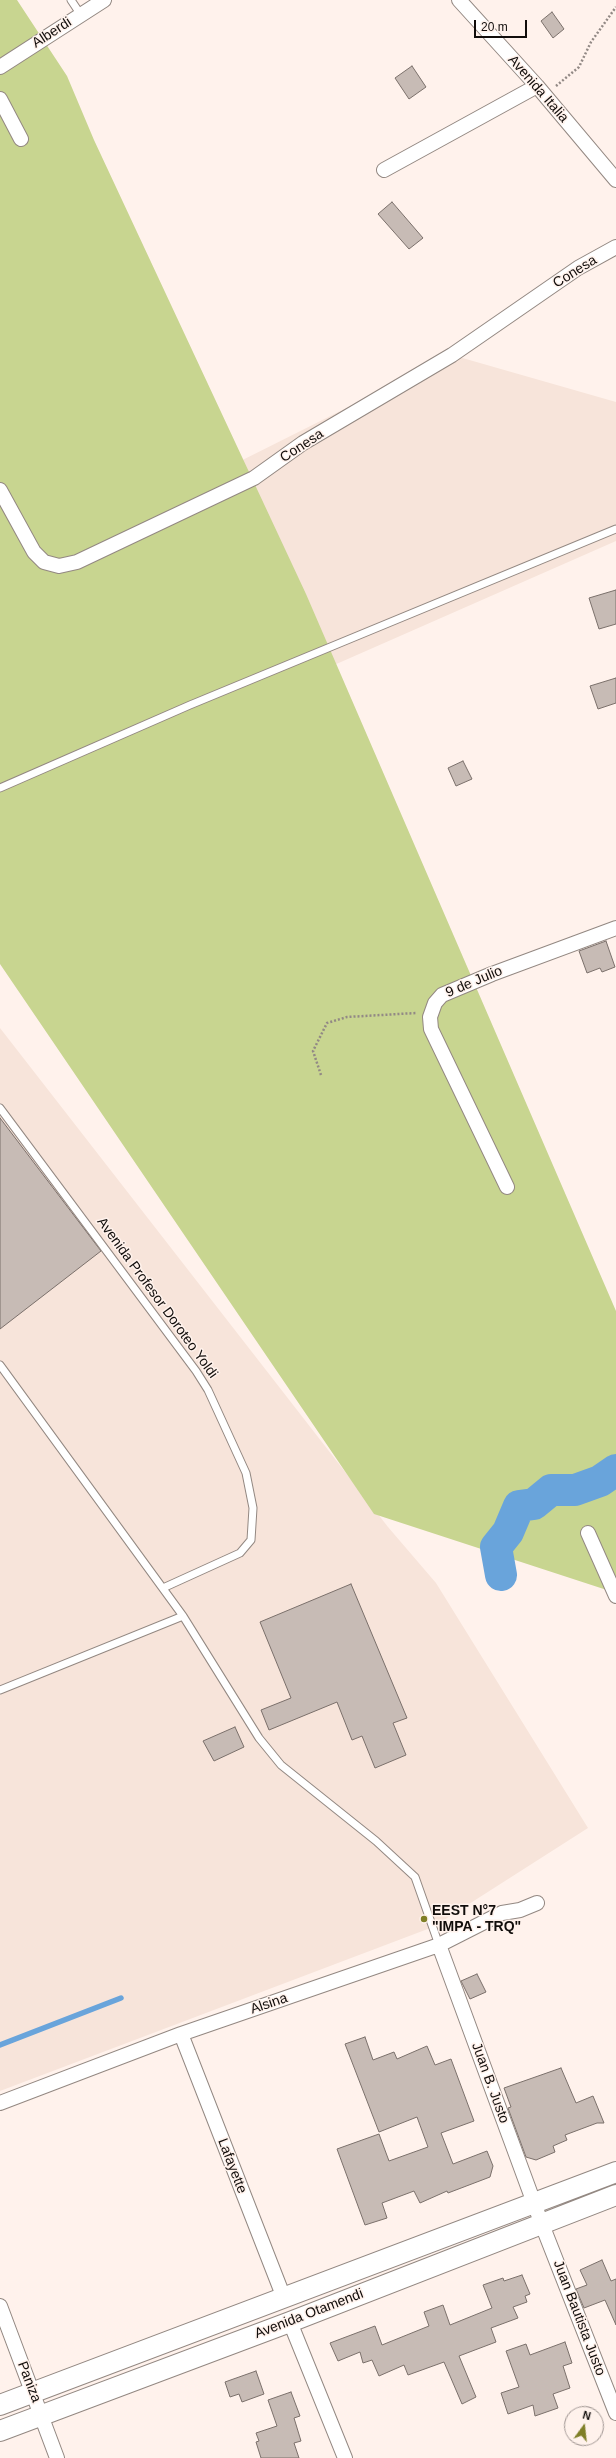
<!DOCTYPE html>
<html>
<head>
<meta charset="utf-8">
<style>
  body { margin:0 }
  #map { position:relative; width:616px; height:2458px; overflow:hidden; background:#fff2ec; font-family:Arial,sans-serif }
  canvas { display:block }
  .north { position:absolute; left:564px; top:2406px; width:40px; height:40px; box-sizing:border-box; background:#fff2ec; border:1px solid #a09692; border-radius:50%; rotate:15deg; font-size:11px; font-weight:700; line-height:16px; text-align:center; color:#110d0b }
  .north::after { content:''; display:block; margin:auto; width:14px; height:18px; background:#7f7f27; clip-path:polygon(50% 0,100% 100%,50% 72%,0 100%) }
  .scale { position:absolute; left:474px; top:20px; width:53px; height:18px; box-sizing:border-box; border:2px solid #110d0b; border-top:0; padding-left:5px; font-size:12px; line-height:14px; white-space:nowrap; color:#110d0b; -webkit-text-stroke:3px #fff2ec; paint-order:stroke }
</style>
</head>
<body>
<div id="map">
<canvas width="616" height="2458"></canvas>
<div class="north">N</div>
<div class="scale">20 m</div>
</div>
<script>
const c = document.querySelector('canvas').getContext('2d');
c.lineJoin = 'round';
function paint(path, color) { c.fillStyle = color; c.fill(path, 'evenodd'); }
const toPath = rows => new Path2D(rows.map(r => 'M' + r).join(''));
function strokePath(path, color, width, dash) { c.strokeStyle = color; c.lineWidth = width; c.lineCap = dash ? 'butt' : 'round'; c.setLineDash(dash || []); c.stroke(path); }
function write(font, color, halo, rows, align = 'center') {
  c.font = font + ' Arial,sans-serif'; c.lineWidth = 3; c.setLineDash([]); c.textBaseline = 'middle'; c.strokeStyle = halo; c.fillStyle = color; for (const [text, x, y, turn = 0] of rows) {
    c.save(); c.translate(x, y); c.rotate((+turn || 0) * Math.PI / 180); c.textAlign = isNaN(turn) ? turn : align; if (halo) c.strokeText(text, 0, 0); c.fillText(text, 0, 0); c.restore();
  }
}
paint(toPath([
  [452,355,616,402,616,541,0,812,0,405,73,545],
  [0,1028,388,1527,436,1583,588,1828,433,1927,0,2091]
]), '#f7e4da');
paint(toPath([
  [0,0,17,0,67,76,94,140,306,594,616,1311,616,1593,374,1514,0,964]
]), '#c8d590');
strokePath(toPath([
  [0,2045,121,1998]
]), '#69a4db', 5.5);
strokePath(toPath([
  [501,1575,496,1547,508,1532,519,1506,534,1504,551,1490,575,1490,600,1481,616,1470]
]), '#69a4db', 32);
const building = toPath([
  [552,12,564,29,553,38,541,21,552,12],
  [412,66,426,87,409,99,395,78,412,66],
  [392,202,423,238,409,249,378,214,392,202],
  [616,590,616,624,599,629,589,598,616,590],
  [616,678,616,703,598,709,590,686,616,678],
  [463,761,472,779,456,786,448,768,463,761],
  [606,941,615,967,602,972,600,968,587,973,579,951,606,941],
  [0,1118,101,1251,0,1329,0,1118],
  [351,1584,407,1718,393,1723,406,1755,375,1768,362,1736,352,1740,337,1702,269,1730,261,1710,291,1698,260,1622,351,1584],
  [235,1727,244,1747,214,1761,203,1741,235,1727],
  [477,1974,486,1992,470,1999,461,1981,477,1974],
  [365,2037,373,2060,394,2052,397,2059,427,2046,435,2065,451,2059,474,2121,441,2133,453,2164,487,2151,493,2166,490,2177,448,2193,447,2191,420,2203,414,2191,382,2203,387,2218,365,2225,337,2149,379,2134,389,2161,428,2147,417,2117,379,2132,345,2044,365,2037],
  [561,2068,576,2103,593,2096,604,2123,597,2123,565,2135,567,2140,553,2146,555,2152,536,2160,526,2157,508,2108,511,2107,504,2088,561,2068],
  [602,2260,611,2281,616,2279,616,2325,605,2300,584,2308,576,2289,587,2285,580,2270,602,2260],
  [522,2275,530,2294,525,2296,527,2302,513,2307,518,2318,491,2328,496,2342,459,2356,476,2397,462,2404,444,2362,408,2375,404,2365,379,2376,372,2360,363,2363,360,2352,338,2361,330,2343,375,2326,382,2345,429,2326,424,2312,443,2305,450,2325,492,2308,483,2285,503,2278,504,2281,522,2275],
  [565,2342,572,2363,563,2366,570,2388,553,2394,558,2408,535,2416,533,2405,508,2414,501,2393,519,2387,506,2351,526,2344,530,2355,565,2342],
  [256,2371,264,2394,242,2402,239,2394,230,2397,225,2382,256,2371],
  [291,2392,300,2416,294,2418,301,2441,294,2443,299,2458,261,2458,256,2442,259,2441,256,2433,277,2426,268,2400,291,2392]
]);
paint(building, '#c7bbb5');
strokePath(building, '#7b706b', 1);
const lane = toPath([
  [71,0,81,15],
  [0,788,190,705,616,529],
  [0,1108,196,1371,208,1390,246,1473,253,1508,251,1540,240,1553,163,1588],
  [0,1365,183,1616,259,1738,281,1765,376,1841,415,1877,439,1945],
  [0,1690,183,1616]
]);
const street = toPath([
  [459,0,537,86,616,180],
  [0,67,104,0],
  [0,99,21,139],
  [384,170,537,86],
  [0,490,34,552,44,562,59,566,77,562,254,478,303,443,452,355,578,268,616,247],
  [507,1187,431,1029,430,1017,435,1003,442,995,492,974,616,928],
  [588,1533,616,1596],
  [439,1945,541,2222,616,2413],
  [181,2034,284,2298],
  [0,2103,181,2034,439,1945,502,1913,520,1910,537,1903],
  [0,2306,57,2458],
  [290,2322,345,2458]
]);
const secondary = toPath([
  [0,2405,616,2172],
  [0,2431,290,2322,616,2195]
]);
strokePath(lane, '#938882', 9);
strokePath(street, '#938882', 16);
strokePath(secondary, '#938882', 22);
strokePath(toPath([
  [556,86,579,67,591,42,616,7],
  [321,1075,313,1051,327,1023,347,1017,416,1013]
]), '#928985', 2.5, [2, 2]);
strokePath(lane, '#fff', 7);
strokePath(street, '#fff', 14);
strokePath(secondary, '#fff', 20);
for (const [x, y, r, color] of [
  [424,1919,4,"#7f7f27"]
]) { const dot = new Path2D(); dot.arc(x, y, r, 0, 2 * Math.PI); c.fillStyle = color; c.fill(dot); strokePath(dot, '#fff2ec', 1.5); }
write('14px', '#110d0b', '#fff2ec', [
  ["Alberdi",52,33,-33],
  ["Avenida Italia",538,89,49],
  ["Conesa",575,272,-32],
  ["Conesa",302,446,-33],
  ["9 de Julio",474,982,-23],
  ["Avenida Profesor Doroteo Yoldi",157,1298,54],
  ["Alsina",269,2004,-19],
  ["Juan B. Justo",490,2083,70],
  ["Lafayette",232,2166,69],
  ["Avenida Otamendi",309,2314,-21],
  ["Juan Bautista Justo",579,2318,69],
  ["Paniza",29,2382,69]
]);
write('bold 14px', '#110d0b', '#fff2ec', [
  ["EEST N°7",432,1911],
  ["\"IMPA - TRQ\"",432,1927]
], 'left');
</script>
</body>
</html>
